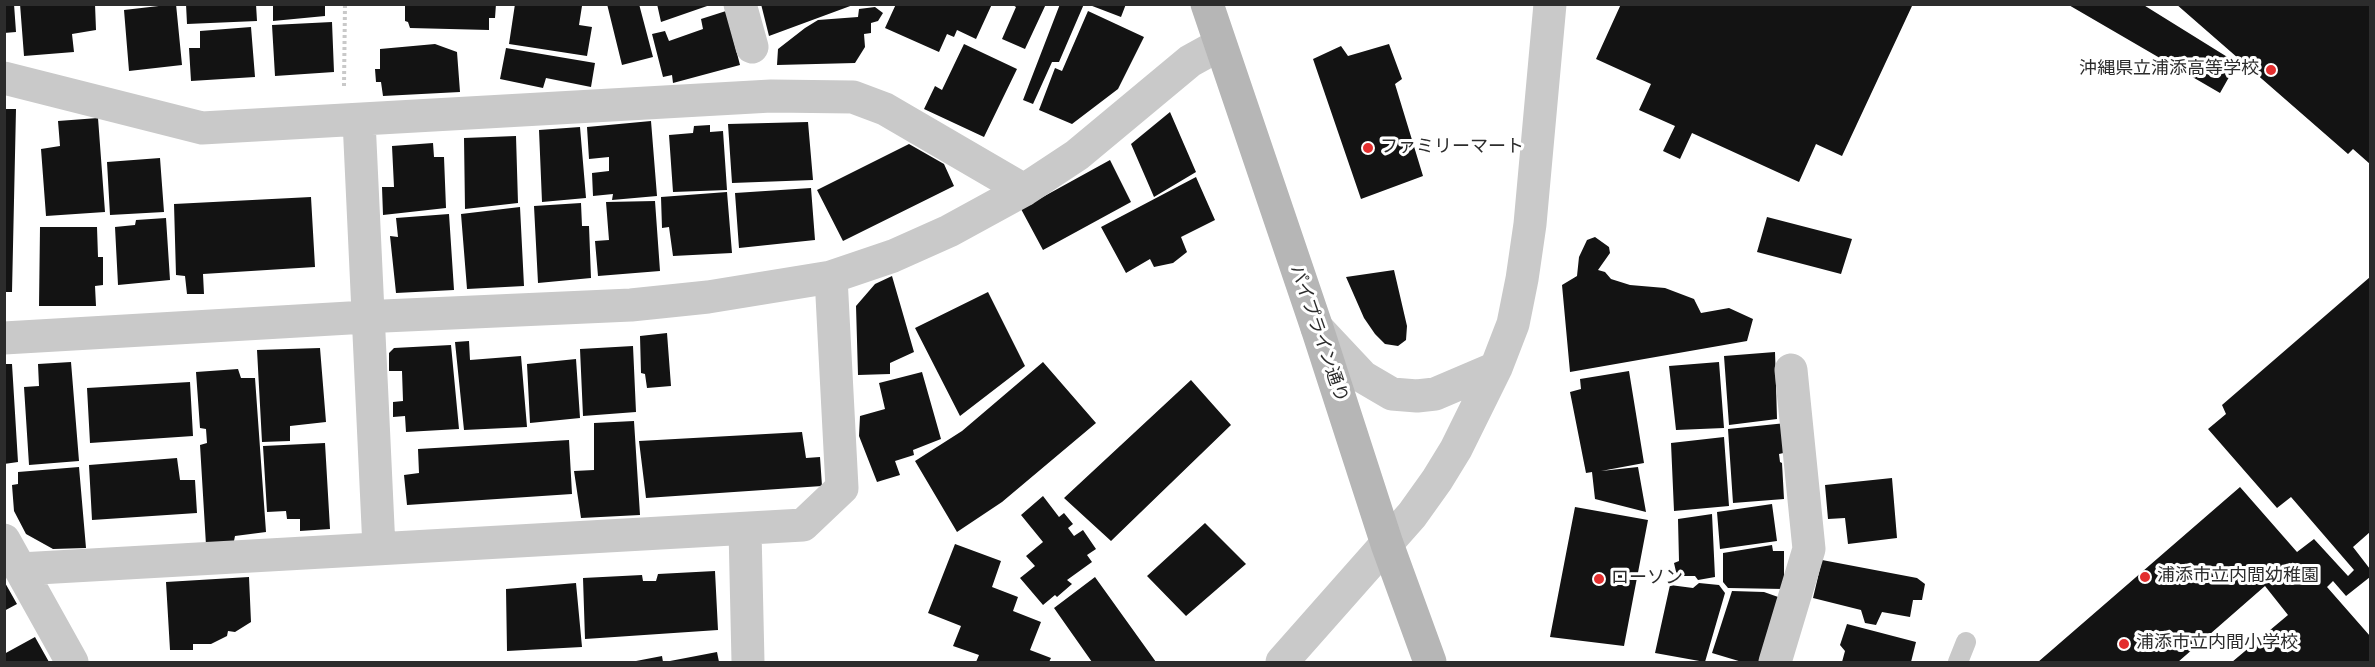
<!DOCTYPE html>
<html>
<head>
<meta charset="utf-8">
<style>
  body { margin:0 }
  #map { position:relative; width:2375px; height:667px; overflow:hidden; background:#fff; font-family:"Nunito Sans",sans-serif }
  canvas { display:block }
  .frame { position:absolute; inset:0; border:6px solid #2c2c2c; pointer-events:none }
</style>
</head>
<body>
<div id="map">
<canvas width="2375" height="667"></canvas>
<div class="frame"></div>
</div>
<script>
const c = document.querySelector('canvas').getContext('2d');
c.lineJoin = 'round';
function paint(path, color) { c.fillStyle = color; c.fill(path, 'evenodd'); }
const toPath = rows => new Path2D(rows.map(r => 'M' + r).join(''));
function strokePath(path, color, width, dash) { c.strokeStyle = color; c.lineWidth = width; c.lineCap = dash ? 'butt' : 'round'; c.setLineDash(dash || []); c.stroke(path); }
function write(font, color, halo, rows, align = 'center') {
  c.font = font + ' "Nunito Sans","Noto Sans JP",sans-serif'; c.lineWidth = 6; c.setLineDash([]); c.textBaseline = 'middle'; c.strokeStyle = halo; c.fillStyle = color; for (const [text, x, y, turn = 0] of rows) {
    c.save(); c.translate(x, y); c.rotate((+turn || 0) * Math.PI / 180); c.textAlign = isNaN(turn) ? turn : align; if (halo) c.strokeText(text, 0, 0); c.fillText(text, 0, 0); c.restore();
  }
}
paint(toPath([
  [4,4,14,4,16,32,4,33],
  [20,4,95,4,96,30,72,34,74,52,24,56],
  [176,4,182,65,129,71,124,10],
  [186,4,256,4,257,21,187,24],
  [273,4,325,4,325,16,273,21],
  [405,4,496,4,495,18,489,18,489,30,410,28,408,22,405,21],
  [515,4,582,6,579,25,592,27,587,56,509,44],
  [607,4,639,4,653,57,622,65],
  [657,4,710,4,710,5,661,22],
  [761,4,853,4,853,5,769,36],
  [896,4,992,4,976,39,957,30,954,37,947,34,939,52,885,28],
  [1011,4,1046,4,1025,49,1002,39,1016,7],
  [1060,4,1084,4,1059,62,1052,62,1033,104,1023,100],
  [1087,4,1126,4,1121,17],
  [1621,4,1909,4,1912,6,1842,156,1816,144,1799,182,1692,133,1680,159,1663,151,1675,126,1639,110,1651,84,1596,59],
  [2067,4,2142,4,2237,63,2220,93],
  [2176,4,2370,4,2370,164,2353,149,2348,154],
  [875,7,883,13,878,21,871,23,871,33,864,34,865,47,855,63,777,65,778,49,805,28,818,20,858,17,859,9],
  [726,11,740,65,673,83,672,75,663,77,652,34,665,31,669,41,703,29,701,19],
  [1088,11,1144,37,1118,89,1072,124,1039,110,1055,68,1062,71],
  [332,22,334,72,275,76,272,25],
  [251,27,255,77,191,81,189,48,200,48,200,31],
  [435,44,457,52,460,92,383,96,381,82,376,82,375,69,380,69,380,49],
  [964,44,1017,69,984,137,924,109,935,86,942,90],
  [1389,44,1402,79,1395,84,1423,176,1361,199,1313,59,1341,46,1348,56],
  [506,48,595,63,591,87,546,78,543,88,500,79],
  [4,109,16,109,12,292,4,292],
  [1170,112,1196,172,1154,197,1131,144],
  [98,118,105,212,46,216,41,149,60,146,58,121],
  [651,121,657,196,612,200,613,194,593,196,592,173,609,171,609,157,589,159,587,127],
  [808,122,813,180,732,183,728,124],
  [710,125,710,132,723,131,727,190,673,192,669,135,693,133,694,126],
  [580,127,586,198,542,202,539,130],
  [516,136,518,203,465,209,464,138],
  [433,143,434,157,444,157,446,208,383,215,382,187,394,187,392,146],
  [909,144,944,164,954,186,843,241,817,190],
  [160,158,164,212,110,215,107,162],
  [1110,160,1131,202,1043,250,1021,209],
  [1196,177,1215,220,1181,237,1187,252,1173,263,1154,267,1150,259,1126,273,1101,227],
  [811,188,815,240,739,248,735,193],
  [727,192,732,253,673,256,669,227,662,228,661,197],
  [311,197,315,267,203,274,204,294,187,294,185,276,176,275,174,204],
  [655,201,660,271,598,276,595,241,609,240,606,202],
  [581,203,582,226,589,226,591,278,538,283,534,206],
  [520,207,524,286,467,289,461,214],
  [449,214,454,290,396,293,390,236,398,237,396,218],
  [1767,217,1852,239,1841,274,1757,252],
  [166,218,170,280,118,285,115,227,135,225,136,220],
  [40,227,97,227,98,257,103,257,103,285,95,286,96,306,39,306],
  [1595,237,1609,247,1610,253,1598,270,1605,272,1611,279,1630,285,1665,288,1694,299,1701,313,1729,308,1753,319,1747,341,1570,372,1562,285,1577,276,1579,257,1587,240],
  [1394,270,1407,326,1406,340,1398,346,1385,344,1375,334,1364,318,1346,277],
  [892,276,914,352,890,363,890,374,858,375,856,306,875,284],
  [2370,277,2370,532,2353,547,2370,569,2370,577,2346,596,2333,581,2327,587,2370,636,2370,662,2232,662,2288,615,2265,586,2178,662,2038,662,2240,487,2297,552,2314,539,2348,576,2354,570,2291,497,2277,508,2208,429,2226,414,2222,405],
  [988,292,1025,366,960,416,915,328],
  [667,333,671,386,647,388,645,374,641,373,640,336],
  [469,341,470,360,521,356,527,427,464,430,455,342],
  [451,345,459,429,406,432,405,416,393,417,393,402,403,401,402,371,389,371,389,353,394,348],
  [633,346,636,412,583,416,580,349],
  [320,348,326,422,290,426,290,441,262,442,257,350],
  [1775,352,1777,419,1729,425,1724,356],
  [576,359,580,418,530,423,527,364],
  [71,362,79,461,29,465,24,387,39,386,38,364],
  [1043,362,1096,423,1002,502,957,532,915,461,962,431],
  [1719,362,1724,428,1676,430,1669,366],
  [4,364,12,364,18,462,4,464],
  [238,369,241,378,255,378,266,532,235,536,234,541,206,545,200,445,207,443,206,429,200,428,196,372],
  [1629,371,1644,463,1601,471,1638,467,1646,512,1595,499,1592,472,1586,473,1570,392,1581,389,1580,379],
  [922,372,941,439,913,450,914,455,895,461,900,475,877,482,859,436,860,416,885,409,879,383],
  [1191,380,1231,425,1111,541,1064,498],
  [190,382,193,436,90,443,87,388],
  [634,421,640,515,581,518,574,471,594,470,594,423],
  [1786,423,1788,452,1779,454,1780,462,1782,463,1784,499,1733,503,1728,429],
  [802,432,806,458,820,457,822,486,646,498,639,441],
  [1724,437,1729,506,1674,511,1671,443],
  [569,440,572,494,407,505,404,475,419,473,418,449],
  [325,443,330,529,300,531,300,519,287,519,286,511,267,512,263,446],
  [177,458,180,480,195,480,197,513,92,520,89,465],
  [79,467,86,548,53,549,26,534,14,511,12,485,18,484,18,472],
  [1892,478,1897,538,1848,544,1845,518,1828,519,1825,485],
  [1043,496,1059,517,1064,513,1073,524,1068,528,1074,536,1083,530,1096,549,1087,555,1092,562,1067,580,1072,584,1057,597,1055,595,1043,605,1020,578,1035,566,1026,556,1043,542,1021,515],
  [1772,504,1777,541,1720,549,1717,512],
  [1575,507,1648,520,1624,646,1550,637],
  [1712,514,1715,577,1698,580,1695,576,1677,576,1674,563,1679,561,1678,519],
  [1205,523,1246,564,1186,616,1147,576],
  [955,544,1001,561,992,587,1018,597,1013,611,1041,622,1030,650,1051,658,1049,662,976,662,979,655,953,646,961,626,928,613],
  [1772,545,1773,551,1784,551,1784,589,1728,588,1723,582,1723,553],
  [1822,560,1917,578,1925,584,1922,600,1913,600,1910,617,1882,612,1876,625,1865,623,1861,610,1813,598],
  [715,571,718,630,585,639,583,578,642,575,643,581,656,581,658,574],
  [249,577,251,622,235,632,228,631,227,636,211,644,193,644,193,650,170,650,166,582],
  [1095,577,1156,662,1092,662,1054,608],
  [4,581,17,604,4,611],
  [576,583,582,647,507,651,506,589],
  [1699,583,1719,585,1725,593,1705,662,1655,653,1670,585,1693,588],
  [1732,591,1764,592,1781,598,1759,662,1742,662,1712,653],
  [1847,624,1916,642,1911,662,1842,662,1845,651,1840,645],
  [35,637,49,662,4,662,4,654],
  [717,652,719,662,670,662,670,661],
  [662,656,663,662,637,662,636,661]
]), '#131313');
strokePath(toPath([
  [344,86,345,4]
]), '#c9c9c9', 4, [3, 3]);
strokePath(toPath([
  [1958,662,1966,642]
]), '#c9c9c9', 20);
strokePath(toPath([
  [740,4,752,47],
  [4,78,202,128,771,96,853,97,885,109,1024,190],
  [359,120,379,548],
  [4,338,384,316,631,305,708,297,831,277,893,256,949,231,1024,190,1077,155,1190,61,1219,45],
  [745,530,748,662],
  [4,540,72,662],
  [20,569,803,525,842,488,831,277],
  [1775,662,1809,549,1791,370]
]), '#c9c9c9', 33);
strokePath(toPath([
  [1317,328,1363,377,1392,394,1417,396,1435,394,1496,368],
  [1282,662,1412,515,1437,480,1456,449,1496,368,1513,324,1522,279,1530,224,1550,4]
]), '#c9c9c9', 33);
strokePath(toPath([
  [1207,4,1317,328,1387,544,1430,662]
]), '#b6b6b6', 33);
for (const [x, y, r, color] of [
  [2271,70,6,"#e32e2e"],
  [1368,148,6,"#e32e2e"],
  [2145,577,6,"#e32e2e"],
  [1599,579,6,"#e32e2e"],
  [2124,644,6,"#e32e2e"]
]) { const dot = new Path2D(); dot.arc(x, y, r, 0, 2 * Math.PI); c.fillStyle = color; c.fill(dot); strokePath(dot, '#fff', 2); }
write('18px', '#2c2c2c', '#fff', [
  ["沖縄県立浦添高等学校",2259,70,"right"],
  ["ファミリーマート",1380,148],
  ["浦添市立内間幼稚園",2157,577],
  ["ローソン",1611,579],
  ["浦添市立内間小学校",2136,644]
], 'left');
write('18px', '#2c2c2c', '#fff', [
  ["パイプライン通り",1318,334,71]
]);
</script>
</body>
</html>
